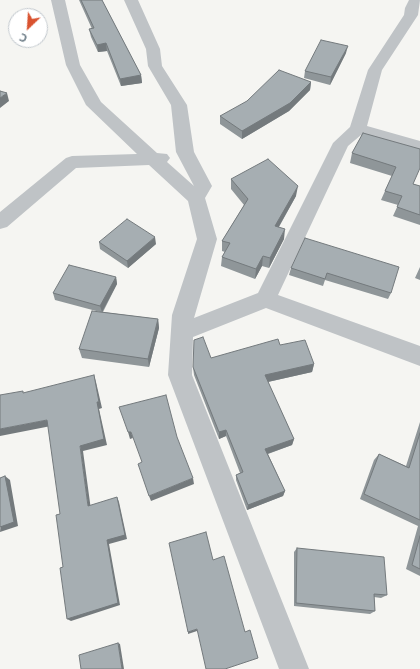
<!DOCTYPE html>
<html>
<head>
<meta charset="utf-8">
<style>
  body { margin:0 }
  #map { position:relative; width:420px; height:669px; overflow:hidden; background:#f5f5f2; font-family:Ubuntu,sans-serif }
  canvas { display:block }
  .north { position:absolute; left:8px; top:8px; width:40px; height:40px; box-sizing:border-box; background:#fff; border:1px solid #c2c8cd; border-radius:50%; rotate:205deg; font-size:11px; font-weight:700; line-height:16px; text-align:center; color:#667681 }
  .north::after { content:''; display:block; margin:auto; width:14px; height:18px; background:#d9522f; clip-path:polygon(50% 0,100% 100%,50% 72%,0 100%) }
</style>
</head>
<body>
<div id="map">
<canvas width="420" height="669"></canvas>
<div class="north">С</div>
</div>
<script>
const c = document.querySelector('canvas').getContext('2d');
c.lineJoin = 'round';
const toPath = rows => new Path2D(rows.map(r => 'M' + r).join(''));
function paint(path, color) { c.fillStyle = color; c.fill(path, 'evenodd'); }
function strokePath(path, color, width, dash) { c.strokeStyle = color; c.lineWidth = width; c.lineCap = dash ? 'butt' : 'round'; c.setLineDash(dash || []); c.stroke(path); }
paint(toPath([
  [51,0,65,0,80,65,101,102,157,153,167,154,170,158,167,162,194,186,176,152,171,105,148,66,146,49,124,0,138,0,160,49,162,66,187,105,194,152,212,186,205,198,217,239,194,318,258,293,333,143,350,127,368,70,404,15,405,8,409,0,420,0,418,15,382,70,367,126,420,141,420,153,361,135,348,146,278,295,420,346,420,366,266,308,193,337,192,375,309,669,279,669,168,375,172,315,197,239,188,201,149,165,76,168,7,227,0,229,0,212,66,158,72,156,137,154,86,105,66,65,51,0]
]), '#bfc3c6');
paint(toPath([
  [79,0,102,0,141,75,142,83,121,86,107,51,98,52,91,37,89,29,92,29],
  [346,53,330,85,304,78,305,71],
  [311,82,310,90,289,111,242,139,220,124,220,116],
  [363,133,413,184,420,186,420,225,393,216,398,205,381,200,385,191,392,176,350,163,352,153],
  [231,179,296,196,279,227,284,239,269,268,262,266,255,279,221,266,222,257,225,252,222,251,222,241,244,205,231,189],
  [305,238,391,293,388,299,325,280,323,286,289,275,291,268],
  [99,242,156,244,128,268,100,249],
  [420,267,420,280,415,278],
  [116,277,117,284,103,312,158,319,159,328,149,367,82,358,79,349,100,312,55,300,53,293],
  [280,345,314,364,312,372,268,382,294,439,292,445,268,454,285,491,283,496,247,510,236,480,236,475,240,473,226,436,219,439,194,375,193,367,211,358],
  [420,422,420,576,406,569,418,526,360,499,374,460,379,454,406,466],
  [297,548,387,595,381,598,374,597,375,611,370,614,294,606,294,552]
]), '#8f9699');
paint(toPath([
  [106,43,107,51,98,52,97,45],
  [348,46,346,53,330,85,331,77],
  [141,75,142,83,121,86,120,79],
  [311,82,310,90,289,111,242,139,242,131],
  [7,93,9,101,0,108,0,98],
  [298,186,296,196,274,235,275,226],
  [285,229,284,239,269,268,270,258],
  [155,237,156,244,128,268,127,261],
  [263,256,262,266,255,279,256,269],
  [116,277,117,284,102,312,100,306],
  [158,319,159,328,149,367,148,359],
  [314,364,312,372,263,383,265,375],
  [94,375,96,382,102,408,99,409,107,445,83,451,91,510,88,506,80,446],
  [47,420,51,426,0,436,0,429],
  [226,430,226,436,219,439,219,432],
  [128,432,131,432,133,438,130,439],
  [294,439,292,445,264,455,265,449],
  [5,476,10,480,18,526,0,532],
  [193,478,194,484,151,501,149,496],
  [285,491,283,496,247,510,248,505],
  [117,497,119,502,127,539,109,544,120,605,71,621,67,619,107,540],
  [197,629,197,631,188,634,188,632],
  [118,643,120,644,124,669,122,669]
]), '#747a7d');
const building = toPath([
  [81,0,102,0,141,75,120,79,106,43,97,45,89,29,94,28,81,0],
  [321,40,348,46,331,77,305,71,321,40],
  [279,70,311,82,290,103,242,131,220,116,247,101,279,70],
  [0,91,7,93,0,98,0,91],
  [363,133,420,149,420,168,413,184,420,186,420,215,397,207,402,196,385,191,396,167,352,153,363,133],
  [268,159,298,186,275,226,285,229,270,258,263,256,256,269,222,257,230,243,222,241,248,199,231,179,268,159],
  [127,219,155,237,127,261,99,242,127,219],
  [305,238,399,267,391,293,327,273,325,279,291,268,305,238],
  [69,265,116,277,100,306,53,293,69,265],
  [92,311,158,319,148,359,79,349,92,311],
  [203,337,211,358,278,339,280,345,305,340,314,364,265,375,294,439,265,449,285,491,248,505,236,475,243,472,226,430,219,432,193,367,194,340,203,337],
  [94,375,99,402,97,402,104,439,80,446,88,506,117,497,125,535,107,540,118,603,67,619,60,568,63,567,56,515,60,514,47,420,0,429,0,395,23,391,23,393,94,375],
  [166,395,177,437,193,478,149,496,138,464,142,462,131,432,128,432,119,407,166,395],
  [420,433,420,520,364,494,379,454,409,468,420,433],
  [5,476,14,522,0,527,0,478,5,476],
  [206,532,213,560,224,556,245,632,250,630,258,658,225,669,206,669,197,629,188,632,169,543,206,532],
  [420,536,420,569,412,565,420,536],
  [297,548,384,557,387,595,374,594,375,611,296,603,297,548],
  [118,643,122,669,81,669,79,655,118,643]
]);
paint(building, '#a6aeb2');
strokePath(building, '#747a7d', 1);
</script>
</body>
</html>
